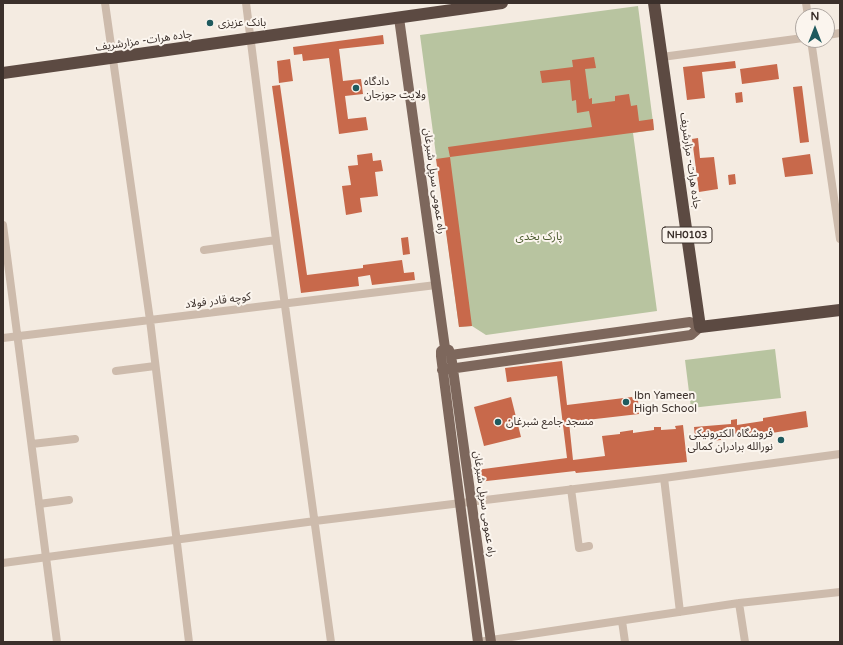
<!DOCTYPE html>
<html>
<head>
<meta charset="utf-8">
<style>
  body { margin:0 }
  #map { position:relative; width:843px; height:645px; overflow:hidden; background:#f4ebe1; font-family:"Varela Round",sans-serif }
  canvas { display:block }
  .frame { position:absolute; inset:0; border:4px solid #3b302b; pointer-events:none }
  .north { position:absolute; left:795px; top:8px; width:40px; height:40px; box-sizing:border-box; background:#fbf5ee; border:1px solid #aea6a0; border-radius:50%; rotate:0deg; font-size:11px; font-weight:700; line-height:16px; text-align:center; color:#3b302b }
  .north::after { content:''; display:block; margin:auto; width:14px; height:18px; background:#1f5a5e; clip-path:polygon(50% 0,100% 100%,50% 72%,0 100%) }
</style>
</head>
<body>
<div id="map">
<canvas width="843" height="645"></canvas>
<div class="frame"></div>
<div class="north">N</div>
</div>
<script>
const c = document.querySelector('canvas').getContext('2d');
c.lineJoin = 'round';
function paint(path, color) { c.fillStyle = color; c.fill(path, 'evenodd'); }
const toPath = rows => new Path2D(rows.map(r => 'M' + r).join(''));
function strokePath(path, color, width, dash) { c.strokeStyle = color; c.lineWidth = width; c.lineCap = dash ? 'butt' : 'round'; c.setLineDash(dash || []); c.stroke(path); }
function write(font, color, halo, rows, align = 'center') {
  c.font = font + ' "Varela Round","Noto Sans Arabic",sans-serif'; c.lineWidth = 4; c.setLineDash([]); c.textBaseline = 'middle'; c.strokeStyle = halo; c.fillStyle = color; for (const [text, x, y, turn = 0] of rows) {
    c.save(); c.translate(x, y); c.rotate((+turn || 0) * Math.PI / 180); c.textAlign = isNaN(turn) ? turn : align; if (halo) c.strokeText(text, 0, 0); c.fillText(text, 0, 0); c.restore();
  }
}
paint(toPath([
  [638,6,654,130,633,133,657,311,486,335,472,326,459,327,420,35],
  [775,349,781,398,691,408,685,360]
]), '#b8c4a0');
paint(toPath([
  [383,35,384,44,339,49,343,81,361,79,363,94,345,96,348,119,366,117,368,130,339,134,329,58,303,61,302,54,294,55,293,47],
  [594,57,596,68,585,69,589,99,592,98,592,104,615,101,615,96,629,94,631,106,637,105,639,121,653,119,654,130,450,157,448,147,592,127,589,111,577,113,576,100,572,101,570,80,542,83,540,71,573,67,572,60],
  [290,59,293,81,279,83,277,61],
  [735,61,736,68,702,72,705,98,687,100,683,67],
  [777,64,779,79,742,84,740,69],
  [280,85,307,275,363,268,363,265,402,260,404,273,414,272,415,280,372,285,370,275,358,277,359,286,301,293,272,86],
  [802,86,809,142,800,143,793,87],
  [742,92,743,102,736,103,735,93],
  [698,138,700,158,714,157,718,189,699,192,692,139],
  [372,153,373,161,381,160,383,171,375,172,378,196,360,198,362,212,346,215,342,186,351,185,348,166,358,165,357,155],
  [810,154,813,174,785,177,782,158],
  [450,157,472,326,459,327,436,159],
  [735,174,736,184,729,185,728,175],
  [408,237,410,254,403,255,401,238],
  [562,361,567,405,632,397,633,400,638,400,639,414,569,422,573,460,605,456,602,436,620,434,620,432,633,430,633,433,654,430,654,427,661,427,661,430,676,429,675,426,683,425,687,462,576,473,575,471,478,482,476,470,567,458,557,376,507,382,505,368],
  [511,397,521,437,484,446,474,407],
  [806,411,808,427,766,434,765,432,745,435,745,433,721,435,721,440,711,441,711,436,695,437,694,427,731,424,731,420,737,419,737,425,763,421,763,418]
]), '#c8694b');
strokePath(toPath([
  [105,3,150,320,189,642],
  [246,3,276,240,331,642],
  [806,3,808,16],
  [827,35,840,33],
  [811,40,840,239],
  [662,57,803,38],
  [3,225,57,642],
  [204,250,276,240],
  [3,338,436,285],
  [116,371,155,366],
  [32,444,75,439],
  [664,478,680,612],
  [571,489,579,548,589,546],
  [39,504,69,500],
  [3,563,315,521,664,478,840,454],
  [739,603,745,642],
  [622,621,625,642],
  [478,642,739,603,840,592]
]), '#cdbbac', 8);
strokePath(toPath([
  [399,18,445,348,449,350,451,355,491,642],
  [445,348,441,351,441,356,478,642],
  [442,370,691,335,700,327,690,322,451,355]
]), '#7d675c', 10);
strokePath(toPath([
  [654,3,700,327,840,310],
  [3,73,502,3]
]), '#5c4a42', 12);
for (const [x, y, r, color] of [
  [210,23,4,"#1f5a5e"],
  [356,88,4,"#1f5a5e"],
  [626,402,4,"#1f5a5e"],
  [498,422,4,"#1f5a5e"],
  [781,440,4,"#1f5a5e"]
]) { const dot = new Path2D(); dot.arc(x, y, r, 0, 2 * Math.PI); c.fillStyle = color; c.fill(dot); strokePath(dot, '#fbf5ee', 1.5); }
for (const [x, y, w] of [
  [687,235,50]
]) { const box = new Path2D(); box.roundRect(x - w / 2, y - 8, w, 16, 3); c.fillStyle = '#fbf5ee'; c.fill(box); strokePath(box, '#3b302b', 1); }
write('bold 10px', '#3b302b', null, [
  ["NH0103",687,235]
]);
write('11px', '#3b302b', '#fbf5ee', [
  ["بانک عزیزی",218,23],
  ["دادگاه",364,82],
  ["ولایت جوزجان",364,95],
  ["Ibn Yameen",634,396],
  ["High School",634,409],
  ["مسجد جامع شبرغان",506,422],
  ["فروشگاه الکترونیکی",773,434,"right"],
  ["نورالله برادران کمالی",773,447,"right"]
], 'left');
write('11px', '#3b302b', '#fbf5ee', [
  ["جاده هرات- مزارشریف",144,41,-8],
  ["جاده هرات- مزارشریف",690,161,82],
  ["راه عمومی سرپل شبرغان",434,181,82],
  ["کوچه قادر فولاد",218,301,-7],
  ["راه عمومی سرپل شبرغان",484,504,82]
]);
write('11px', '#4a5a2e', '#fbf5ee', [
  ["پارک بخدی",539,237]
]);
</script>
</body>
</html>
